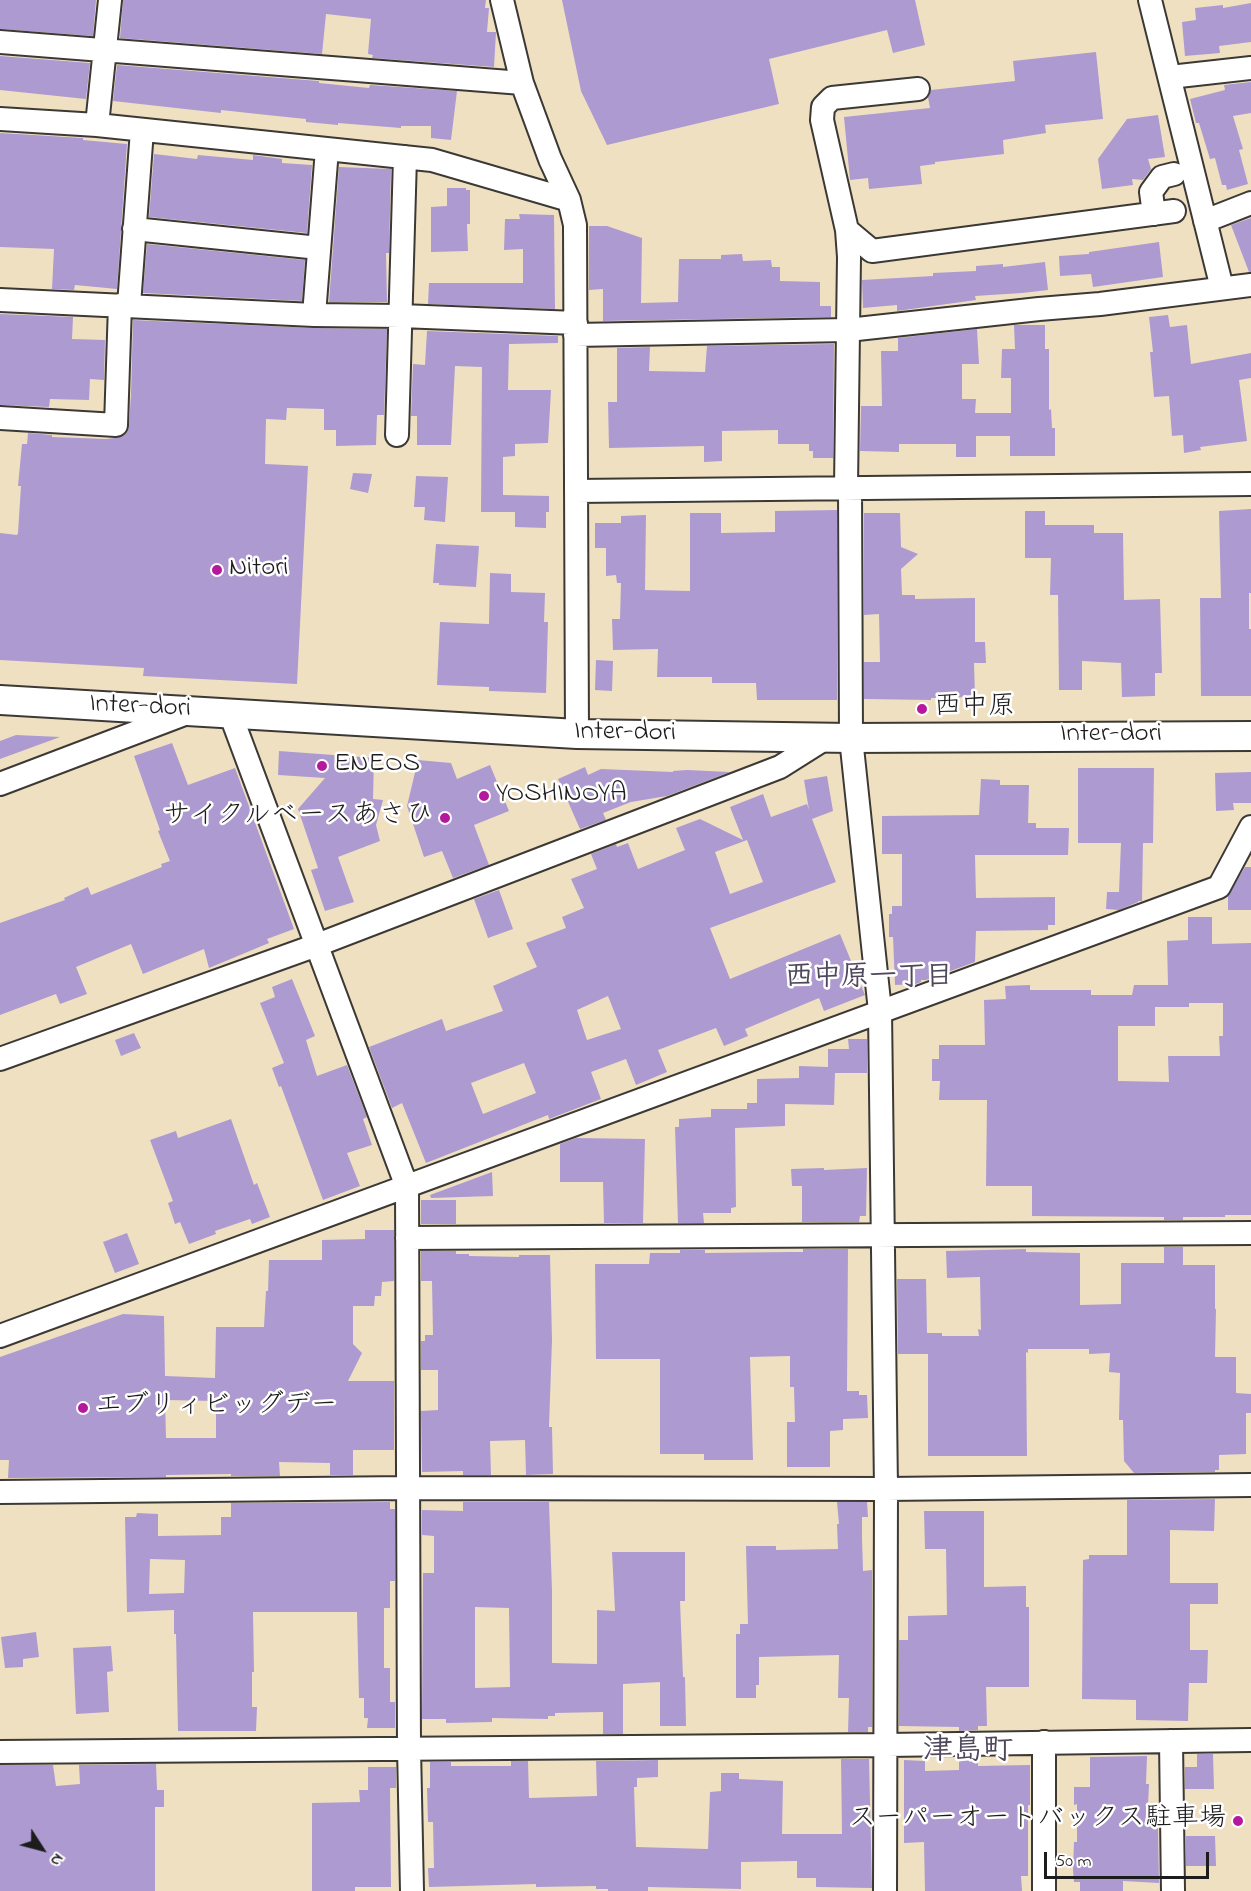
<!DOCTYPE html>
<html>
<head>
<meta charset="utf-8">
<style>
  body { margin:0 }
  #map { position:relative; width:1251px; height:1891px; overflow:hidden; background:#efe0c2; font-family:"Indie Flower",sans-serif }
  canvas { display:block }
  .north { position:absolute; left:12px; top:1819px; width:60px; height:60px; -webkit-text-stroke:4px #fff; paint-order:stroke; rotate:126deg; font-size:16px; font-weight:700; line-height:24px; text-align:center; color:#1c1c1c }
  .north::after { content:''; display:block; margin:auto; width:21px; height:27px; background:#1c1c1c; clip-path:polygon(50% 0,100% 100%,50% 72%,0 100%) }
  .scale { position:absolute; left:1044px; top:1852px; width:165px; height:27px; box-sizing:border-box; border:3px solid #1c1c1c; border-top:0; padding-left:8px; font-size:18px; line-height:21px; white-space:nowrap; color:#1c1c1c; -webkit-text-stroke:4px #fff; paint-order:stroke }
</style>
</head>
<body>
<div id="map">
<canvas width="1251" height="1891"></canvas>
<div class="north">N</div>
<div class="scale">50 m</div>
</div>
<script>
const c = document.querySelector('canvas').getContext('2d');
c.lineJoin = 'round';
function paint(path, color) { c.fillStyle = color; c.fill(path, 'evenodd'); }
const toPath = rows => new Path2D(rows.map(r => 'M' + r).join(''));
function strokePath(path, color, width, dash) { c.strokeStyle = color; c.lineWidth = width; c.lineCap = dash ? 'butt' : 'round'; c.setLineDash(dash || []); c.stroke(path); }
function write(font, color, halo, rows, align = 'center') {
  c.font = font + ' "Indie Flower","Klee One",sans-serif'; c.lineWidth = 5; c.setLineDash([]); c.textBaseline = 'middle'; c.strokeStyle = halo; c.fillStyle = color; for (const [text, x, y, turn = 0] of rows) {
    c.save(); c.translate(x, y); c.rotate((+turn || 0) * Math.PI / 180); c.textAlign = isNaN(turn) ? turn : align; if (halo) c.strokeText(text, 0, 0); c.fillText(text, 0, 0); c.restore();
  }
}
paint(toPath([
  [0,0,96,0,93,36,0,29],
  [123,0,486,0,485,8,489,8,487,32,496,32,494,67,372,58,373,55,368,54,371,19,326,14,322,54,120,38],
  [562,0,915,0,925,45,893,53,887,30,769,59,779,104,607,145,581,91],
  [1251,3,1251,42,1219,46,1220,53,1185,56,1182,22,1196,20,1195,8,1223,5,1223,8],
  [1096,52,1103,119,1045,125,1046,133,1003,140,1004,154,935,162,935,164,920,166,922,184,869,189,868,178,850,180,844,117,930,108,928,97,931,90,1015,81,1013,61],
  [0,56,90,63,86,99,0,90],
  [117,65,319,81,319,83,369,88,370,85,457,91,451,140,431,138,431,126,401,126,401,128,338,123,338,125,306,122,306,119,267,115,221,110,221,113,113,101],
  [1251,82,1251,113,1233,116,1243,149,1239,150,1248,184,1227,190,1226,185,1222,185,1215,158,1210,159,1199,123,1196,123,1190,99,1225,90,1224,85],
  [1158,115,1165,157,1148,159,1151,169,1143,180,1132,179,1133,185,1102,189,1098,159,1127,119],
  [0,133,83,138,83,140,127,144,117,289,75,285,74,290,52,289,54,249,0,247],
  [154,154,197,159,198,155,253,160,253,155,282,159,282,163,312,165,307,233,149,217],
  [339,167,391,169,389,253,386,253,387,302,329,302],
  [447,188,466,188,466,190,470,190,470,224,467,224,468,251,431,252,431,207,447,206],
  [519,214,554,215,555,309,428,304,429,283,523,283,523,249,504,250,505,219,520,219],
  [1251,218,1251,272,1249,272,1231,225],
  [589,226,607,226,642,238,641,303,678,302,679,259,721,259,721,255,742,254,743,261,771,260,772,267,780,267,780,281,820,282,820,306,831,306,831,317,603,321,603,289,589,290],
  [1159,242,1163,277,1093,287,1091,274,1060,276,1059,256,1089,254,1089,252],
  [147,244,305,260,302,301,143,293],
  [1045,262,1048,290,1022,293,975,296,976,300,897,311,897,305,863,308,862,280,933,276,933,273,976,271,976,266,1003,264,1003,267],
  [0,314,73,317,72,339,105,340,104,380,90,379,89,400,50,399,49,407,0,405],
  [1168,315,1170,327,1187,325,1191,364,1251,353,1251,378,1239,380,1247,441,1200,447,1201,450,1184,453,1183,435,1172,436,1169,396,1154,397,1150,352,1153,352,1149,317],
  [133,320,313,328,387,329,384,415,377,415,376,445,336,446,336,430,324,430,324,409,287,408,286,420,266,419,265,464,308,466,297,684,143,676,144,668,0,660,0,533,17,535,18,533,21,486,18,486,22,444,27,444,28,433,52,435,52,437,106,439,122,437,127,432,129,425,131,394],
  [1014,325,1045,325,1045,349,1049,349,1049,410,1051,409,1052,428,1055,428,1055,456,1010,456,1010,436,976,436,976,457,956,457,956,444,899,444,899,452,860,451,861,406,882,406,881,351,898,351,898,338,977,329,979,364,962,364,962,399,976,399,975,413,1011,413,1011,378,1001,378,1002,349,1015,349],
  [427,331,558,336,558,343,509,344,508,390,551,390,548,443,515,444,515,456,503,457,503,495,549,496,549,512,546,512,546,528,515,527,515,512,481,512,482,367,455,366,451,445,417,445,417,416,411,416,413,364,425,365],
  [834,344,833,458,813,458,813,451,809,451,809,444,778,444,778,430,722,431,722,461,704,462,704,446,609,448,608,402,617,402,617,348,650,347,649,371,705,372,707,346],
  [353,473,372,474,368,493,350,489],
  [416,476,448,477,445,522,424,520,425,507,414,507],
  [1251,509,1251,593,1249,593,1249,629,1251,629,1251,696,1201,696,1200,598,1221,598,1219,511],
  [837,510,837,700,757,700,756,683,712,683,712,677,657,677,658,649,613,650,612,619,620,619,621,583,617,583,616,575,606,576,606,548,595,548,595,523,621,523,621,516,646,515,645,590,690,591,690,513,721,513,721,533,775,532,775,511],
  [1025,511,1045,511,1045,525,1094,525,1094,533,1123,533,1124,600,1160,599,1162,673,1155,673,1155,696,1122,697,1121,663,1082,661,1082,690,1059,690,1058,595,1050,595,1051,558,1025,558],
  [864,513,900,513,901,547,918,554,901,569,902,595,915,595,915,599,975,598,975,642,985,642,986,663,974,663,975,697,931,698,931,700,864,699,864,662,880,662,879,614,864,615],
  [436,544,479,546,476,587,439,585,439,583,433,583],
  [490,573,511,574,511,592,545,593,544,622,548,622,546,693,489,691,489,687,437,685,440,622,489,624],
  [596,660,613,661,612,691,595,690],
  [16,735,60,737,0,759,0,741],
  [172,743,188,785,235,768,294,929,267,939,269,943,209,968,204,949,143,974,131,944,76,967,87,994,60,1004,56,994,0,1015,0,923,65,900,64,898,88,887,91,895,162,867,161,864,170,861,158,831,160,830,134,756],
  [279,751,374,758,373,799,383,800,376,825,380,841,338,857,354,902,325,911,311,870,318,868,298,809,325,778,278,775],
  [418,760,451,763,457,779,490,765,509,811,474,825,489,865,453,878,442,851,424,857,407,806],
  [585,767,588,775,601,769,673,772,673,771,687,770,730,772,667,796,631,802,603,813,606,820,580,829,558,779],
  [1078,768,1154,768,1153,843,1143,843,1142,901,1138,901,1138,902,1119,910,1106,909,1107,892,1119,892,1121,843,1078,843],
  [1251,772,1251,803,1233,803,1234,810,1216,811,1215,773],
  [827,776,833,811,812,819,836,882,710,928,730,979,840,934,865,995,824,1011,819,998,745,1029,748,1036,724,1046,716,1028,658,1050,667,1072,636,1085,626,1059,591,1072,601,1099,549,1119,548,1115,426,1163,402,1103,392,1108,369,1047,442,1019,446,1031,503,1011,493,986,537,967,526,943,566,928,562,917,584,908,571,879,597,869,591,854,616,844,617,847,628,843,638,869,685,850,676,828,700,819,743,840,730,807,763,794,771,817,807,804,809,810,804,780],
  [747,840,763,882,730,894,715,852],
  [608,996,621,1029,587,1040,577,1010],
  [524,1063,536,1093,483,1114,471,1083],
  [981,779,1000,780,1000,785,1029,785,1028,823,1036,823,1036,828,1069,828,1068,855,975,855,976,898,1055,897,1055,925,1048,925,1048,930,976,931,975,962,926,980,921,980,921,982,916,984,895,985,893,937,889,937,889,914,892,914,892,906,902,906,902,854,882,854,882,816,979,815],
  [1245,867,1251,867,1251,910,1228,910,1228,896],
  [499,890,513,929,488,938,474,899],
  [1188,917,1212,917,1212,944,1251,943,1251,1215,1225,1215,1225,1217,1183,1217,1183,1220,1164,1220,1164,1217,1032,1216,1032,1186,986,1186,987,1100,939,1100,940,1081,932,1081,932,1059,939,1059,939,1045,985,1045,984,1000,1006,999,1005,986,1030,985,1030,990,1091,990,1091,995,1132,995,1134,985,1168,985,1167,941,1188,940],
  [1189,1003,1223,1003,1223,1036,1219,1036,1220,1056,1168,1056,1169,1082,1118,1081,1118,1026,1155,1026,1155,1007,1189,1007],
  [292,979,315,1036,306,1040,317,1076,347,1065,367,1117,363,1119,372,1145,347,1153,360,1186,323,1200,281,1086,279,1087,272,1068,284,1063,260,1003,275,997,272,987],
  [134,1033,141,1048,121,1056,115,1040],
  [848,1039,867,1039,867,1073,835,1073,834,1105,785,1104,785,1126,735,1128,736,1207,731,1208,731,1213,703,1213,704,1223,678,1223,675,1127,679,1127,679,1119,711,1117,711,1109,747,1109,747,1103,757,1103,757,1079,799,1078,799,1066,828,1067,828,1049,849,1049],
  [231,1119,254,1185,257,1183,270,1217,252,1224,250,1219,215,1231,216,1234,189,1244,180,1222,175,1224,168,1203,173,1201,150,1140,176,1131,178,1138],
  [576,1138,645,1139,643,1223,604,1223,603,1182,560,1182,560,1144],
  [824,1168,824,1170,867,1168,866,1216,860,1216,859,1222,802,1222,802,1186,792,1186,791,1169],
  [492,1172,493,1196,431,1198,430,1195],
  [421,1200,456,1200,456,1224,421,1224],
  [365,1230,394,1230,394,1281,382,1282,381,1296,375,1296,374,1306,353,1306,353,1344,362,1353,348,1381,394,1381,394,1450,353,1450,353,1475,330,1475,330,1463,279,1462,280,1476,231,1476,231,1474,166,1475,166,1477,8,1478,9,1460,0,1460,0,1357,123,1314,164,1316,165,1376,215,1378,216,1327,264,1327,266,1291,268,1291,269,1260,322,1260,322,1240,365,1239],
  [165,1400,216,1401,216,1438,166,1438],
  [127,1233,139,1264,115,1273,103,1242],
  [1164,1247,1183,1247,1183,1265,1215,1265,1215,1309,1216,1309,1215,1357,1236,1357,1236,1393,1251,1394,1251,1413,1246,1413,1246,1454,1219,1455,1219,1470,1215,1470,1215,1472,1134,1473,1124,1461,1123,1420,1119,1420,1120,1373,1109,1372,1110,1353,1089,1354,1089,1349,1028,1349,1028,1353,1026,1352,1027,1456,928,1456,928,1354,898,1354,897,1279,926,1279,927,1333,942,1333,942,1336,979,1336,978,1329,981,1330,980,1277,947,1278,946,1251,1026,1249,1026,1252,1080,1253,1080,1305,1121,1304,1121,1263,1164,1263],
  [803,1249,848,1249,847,1391,859,1391,859,1395,867,1395,868,1418,843,1419,843,1430,830,1431,830,1467,787,1467,787,1422,795,1422,794,1387,790,1387,790,1356,750,1357,753,1460,704,1460,704,1454,660,1454,660,1359,596,1359,595,1264,649,1264,650,1253,680,1253,680,1250,705,1250,705,1253,790,1252,803,1252],
  [421,1251,456,1251,456,1254,469,1254,469,1256,519,1257,519,1255,550,1255,552,1340,549,1427,552,1427,553,1474,526,1475,525,1440,490,1441,491,1475,463,1475,463,1471,422,1472,421,1411,438,1410,438,1370,421,1370,421,1341,425,1341,425,1335,433,1335,432,1281,421,1281],
  [1215,1499,1214,1531,1170,1530,1170,1583,1218,1583,1218,1604,1190,1604,1190,1650,1208,1650,1207,1683,1189,1683,1188,1721,1136,1720,1136,1700,1082,1699,1083,1560,1089,1559,1089,1555,1127,1555,1127,1500],
  [390,1502,390,1509,395,1509,395,1581,390,1581,390,1608,384,1608,384,1668,390,1668,390,1702,395,1702,395,1728,367,1728,368,1718,364,1718,364,1698,359,1698,357,1612,253,1612,254,1672,252,1672,252,1707,257,1707,256,1731,178,1731,176,1634,174,1634,174,1610,127,1612,125,1517,136,1517,137,1513,158,1514,158,1536,221,1535,221,1517,231,1517,231,1503],
  [150,1559,185,1560,184,1593,149,1594],
  [463,1502,549,1502,552,1591,552,1663,597,1664,597,1610,615,1611,612,1552,685,1552,685,1601,680,1601,683,1677,685,1677,686,1726,660,1726,660,1682,623,1684,623,1734,603,1734,603,1712,555,1713,555,1716,548,1716,548,1719,492,1718,492,1722,446,1723,446,1719,422,1719,423,1573,434,1573,434,1536,422,1535,422,1510,463,1511],
  [475,1607,509,1608,510,1687,475,1688],
  [837,1502,867,1502,868,1517,862,1517,862,1538,863,1571,872,1570,872,1727,868,1727,868,1732,848,1732,849,1698,838,1698,839,1655,759,1657,759,1685,756,1685,756,1698,736,1698,736,1634,740,1634,740,1624,748,1624,746,1546,776,1546,776,1550,838,1549,837,1524,839,1524],
  [924,1511,984,1511,984,1587,1026,1586,1026,1607,1029,1607,1029,1687,986,1687,987,1726,978,1726,978,1730,959,1731,959,1727,899,1726,899,1640,908,1640,908,1616,947,1615,946,1549,925,1549],
  [36,1632,39,1657,23,1659,23,1667,5,1668,1,1637],
  [111,1646,113,1671,107,1672,109,1712,76,1714,73,1648],
  [1197,1754,1213,1754,1214,1789,1185,1789,1185,1767,1197,1767],
  [1147,1756,1146,1784,1149,1784,1147,1826,1158,1826,1159,1883,1123,1881,1123,1891,1080,1891,1080,1882,1074,1882,1073,1870,1074,1842,1077,1842,1077,1804,1074,1805,1074,1787,1090,1787,1090,1757],
  [978,1757,978,1766,1030,1765,1030,1805,1028,1805,1028,1876,1021,1876,1022,1891,925,1891,924,1842,904,1843,904,1760,925,1761,925,1771,959,1770,959,1758],
  [841,1759,869,1759,872,1888,816,1887,816,1878,797,1878,797,1861,741,1862,741,1889,648,1887,648,1891,608,1891,608,1889,596,1889,596,1886,536,1887,536,1884,429,1887,428,1868,434,1868,433,1822,428,1822,427,1788,430,1788,430,1762,451,1762,451,1766,511,1766,511,1761,528,1761,529,1798,597,1796,596,1761,658,1760,658,1777,637,1778,637,1787,634,1787,636,1847,708,1849,710,1792,721,1791,721,1773,739,1773,739,1779,783,1781,782,1834,842,1834],
  [156,1764,157,1790,164,1790,164,1807,155,1807,155,1891,0,1891,0,1765,53,1765,56,1786,80,1784,79,1765],
  [368,1767,396,1767,396,1788,390,1788,391,1887,355,1887,355,1891,312,1891,312,1803,360,1802,359,1790,368,1790],
  [1186,1836,1215,1836,1216,1866,1186,1866]
]), '#ad9ad1');
const minor = toPath([
  [502,0,522,83,550,159,569,200,575,225,577,734],
  [1150,0,1222,288],
  [0,42,522,83],
  [1170,77,1251,68],
  [918,89,832,98,823,107,822,120,847,230,872,251,1174,211],
  [0,119,97,125,432,160,569,200],
  [97,125,110,0],
  [1154,214,1151,192,1162,177,1174,174],
  [1205,221,1251,203],
  [134,229,319,248],
  [0,300,314,315,401,316,576,323],
  [129,305,142,130],
  [314,315,327,149],
  [575,335,848,330,849,257,847,230],
  [0,418,116,425,120,305],
  [397,435,405,157],
  [846,487,848,330,1039,309,1100,304,1251,285],
  [850,487,851,738,880,1011,886,1489,885,1891],
  [576,491,1251,484],
  [230,713,407,1187,409,1748,412,1891],
  [0,784,187,713],
  [0,1059,317,945,780,767,826,738],
  [407,1238,1251,1233],
  [0,1336,1219,887,1251,827],
  [0,1492,408,1488,886,1489,1251,1485],
  [1171,1741,1173,1891],
  [0,1752,886,1745,1251,1740],
  [1044,1891,1044,1742]
]);
const major = toPath([
  [0,700,577,734,851,738,1251,736]
]);
strokePath(minor, '#3c3935', 26);
strokePath(major, '#3c3935', 32);
strokePath(minor, '#fff', 22);
strokePath(major, '#fff', 28);
for (const [x, y, r, color] of [
  [217,570,6,"#b5179e"],
  [922,709,6,"#b5179e"],
  [322,766,6,"#b5179e"],
  [484,796,6,"#b5179e"],
  [445,818,6,"#b5179e"],
  [83,1408,6,"#b5179e"],
  [1238,1821,6,"#b5179e"]
]) { const dot = new Path2D(); dot.arc(x, y, r, 0, 2 * Math.PI); c.fillStyle = color; c.fill(dot); strokePath(dot, '#fff', 2); }
write('27px', '#1c1c1c', '#fff', [
  ["Nitori",229,570],
  ["西中原",934,709],
  ["ENEOS",334,766],
  ["YOSHINOYA",496,796],
  ["サイクルベースあさひ",433,818,"right"],
  ["エブリィビッグデー",95,1408],
  ["スーパーオートバックス駐車場",1226,1821,"right"]
], 'left');
write('27px', '#1c1c1c', '#fff', [
  ["Inter-dori",140,708,3],
  ["Inter-dori",625,734,1],
  ["Inter-dori",1111,736]
]);
write('bold 28px', '#4f485b', '#fff', [
  ["西中原一丁目",869,979]
]);
write('bold 30px', '#4f485b', '#fff', [
  ["津島町",968,1753]
]);
</script>
</body>
</html>
